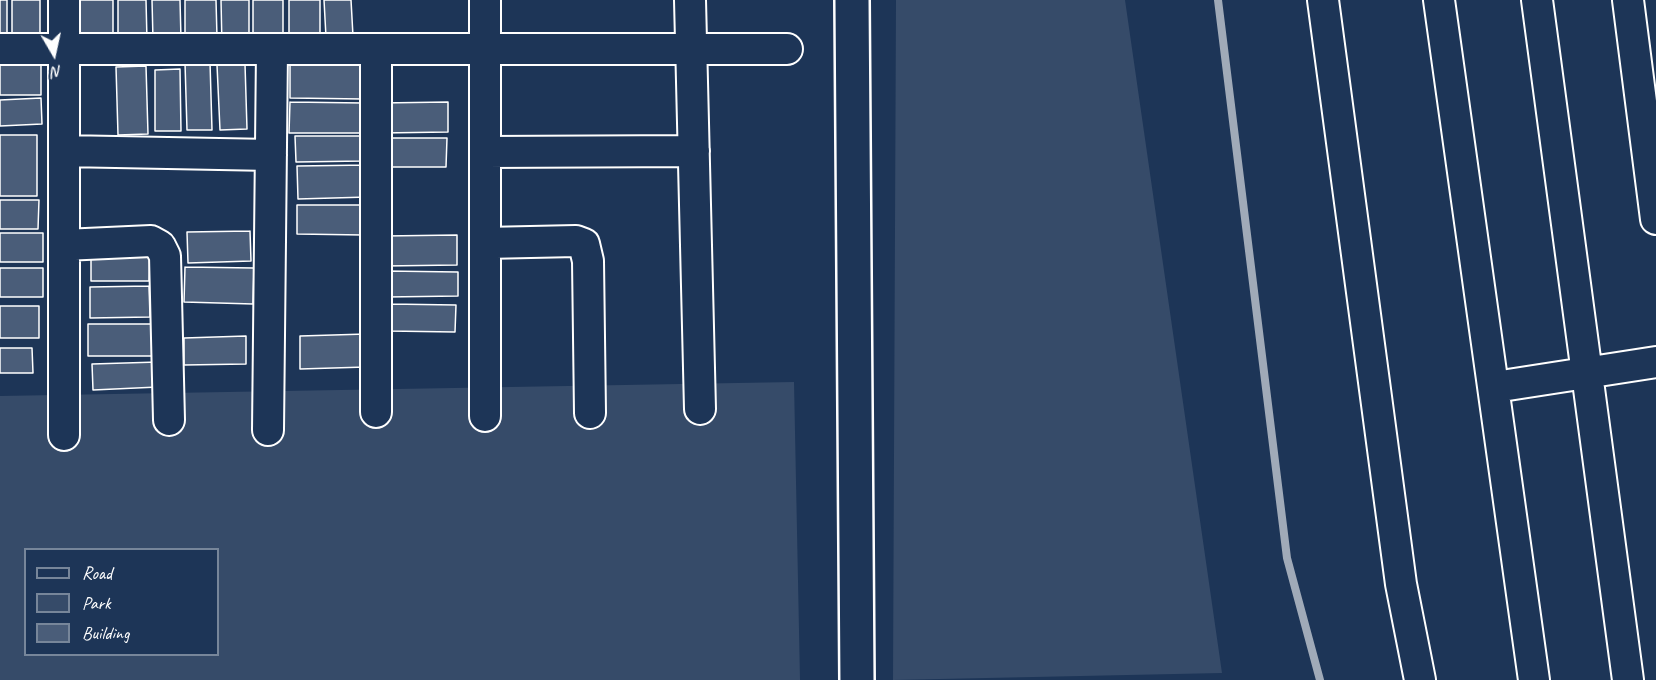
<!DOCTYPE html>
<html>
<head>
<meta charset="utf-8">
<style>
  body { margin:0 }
  #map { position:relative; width:1656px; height:680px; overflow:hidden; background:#1d3557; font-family:Caveat,sans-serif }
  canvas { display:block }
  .legend { position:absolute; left:24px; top:548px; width:195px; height:108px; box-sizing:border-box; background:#1d3557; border:2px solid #77869a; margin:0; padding:8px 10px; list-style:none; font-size:18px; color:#fff }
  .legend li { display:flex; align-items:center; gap:12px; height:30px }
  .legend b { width:30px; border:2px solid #77869a }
  .north { position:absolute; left:24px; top:24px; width:60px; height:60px; -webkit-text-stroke:4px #1d3557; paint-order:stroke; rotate:171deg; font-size:16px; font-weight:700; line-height:24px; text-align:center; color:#fff }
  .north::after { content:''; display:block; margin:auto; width:21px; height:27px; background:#fff; clip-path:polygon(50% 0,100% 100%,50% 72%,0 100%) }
</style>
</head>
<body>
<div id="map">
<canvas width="1656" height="680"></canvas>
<ul class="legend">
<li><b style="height:8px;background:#1d3557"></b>Road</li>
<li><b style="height:16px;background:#364b69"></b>Park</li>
<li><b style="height:16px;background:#4a5d79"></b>Building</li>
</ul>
<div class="north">N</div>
</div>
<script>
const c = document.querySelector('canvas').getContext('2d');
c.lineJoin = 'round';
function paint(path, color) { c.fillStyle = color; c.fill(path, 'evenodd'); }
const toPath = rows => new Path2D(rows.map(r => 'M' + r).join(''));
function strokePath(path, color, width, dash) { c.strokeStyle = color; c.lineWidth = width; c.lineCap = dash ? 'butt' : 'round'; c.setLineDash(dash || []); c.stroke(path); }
paint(toPath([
  [896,0,1125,0,1222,673,893,680],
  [794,382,800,680,0,680,0,396],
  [26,550,218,550,218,654,26,654]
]), '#364b69');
strokePath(toPath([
  [1218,0,1287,558,1320,680]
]), '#a0aab8', 8);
const building = toPath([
  [0,0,7,0,7,40,0,40,0,0],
  [12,0,40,0,40,41,12,41,12,0],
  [78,0,113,0,113,43,78,43,78,0],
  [118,0,146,0,147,40,118,41,118,0],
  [152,0,180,0,181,39,153,40,152,0],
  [185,0,216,0,217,37,185,38,185,0],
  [221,0,249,0,249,48,222,47,221,0],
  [253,0,283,0,283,45,253,46,253,0],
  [289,0,320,0,320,34,289,34,289,0],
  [324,0,351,0,353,36,326,37,324,0],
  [41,62,41,95,0,95,0,63,41,62],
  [210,62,212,130,187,130,185,63,210,62],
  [290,63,363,64,363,99,290,98,290,63],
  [245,64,247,129,220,130,217,65,245,64],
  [146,66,148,134,118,135,116,67,146,66],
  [180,69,181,131,155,131,155,70,180,69],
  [41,98,42,124,0,126,0,100,41,98],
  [290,102,363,103,363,133,289,133,290,102],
  [448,102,448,132,382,133,381,103,448,102],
  [0,135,37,135,37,196,0,196,0,135],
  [295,136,363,136,363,161,296,162,295,136],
  [384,138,447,138,446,167,384,167,384,138],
  [367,165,368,197,298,199,297,166,367,165],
  [0,200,39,200,38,229,0,229,0,200],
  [297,205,363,205,363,235,297,234,297,205],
  [250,231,251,261,188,263,187,232,250,231],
  [0,233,43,233,43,262,0,262,0,233],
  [457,235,457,265,384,266,384,236,457,235],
  [91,251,150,251,149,281,91,281,91,251],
  [185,267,254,268,253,304,184,302,185,267],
  [0,268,43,268,43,297,0,297,0,268],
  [386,271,458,272,458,296,386,297,386,271],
  [149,286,150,317,90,318,90,287,149,286],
  [389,304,456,305,455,332,388,331,389,304],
  [0,306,39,306,39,338,0,338,0,306],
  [88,324,159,324,159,356,88,356,88,324],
  [366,334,366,367,300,369,300,336,366,334],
  [246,336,246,364,184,365,184,338,246,336],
  [0,348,32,348,33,373,0,373,0,348],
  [158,362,158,387,93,390,92,364,158,362]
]);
paint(building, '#4a5d79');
strokePath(building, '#fff', 1.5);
const street = toPath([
  [690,0,700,409],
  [1323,0,1401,584,1420,680],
  [1439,0,1534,680],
  [1537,0,1628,680],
  [1628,0,1656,219],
  [0,49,787,49],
  [376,49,376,412],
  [64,151,271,155],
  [486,152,694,151],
  [485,243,576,241,584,244,588,261,590,413],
  [64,245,151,241,160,246,165,256,169,420],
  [1495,387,1656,362],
  [485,416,485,0],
  [268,430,272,50],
  [64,435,64,0]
]);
const secondary = toPath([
  [852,0,857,680]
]);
strokePath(street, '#fff', 34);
strokePath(secondary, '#fff', 38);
strokePath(street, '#1d3557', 30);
strokePath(secondary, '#1d3557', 33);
</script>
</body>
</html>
